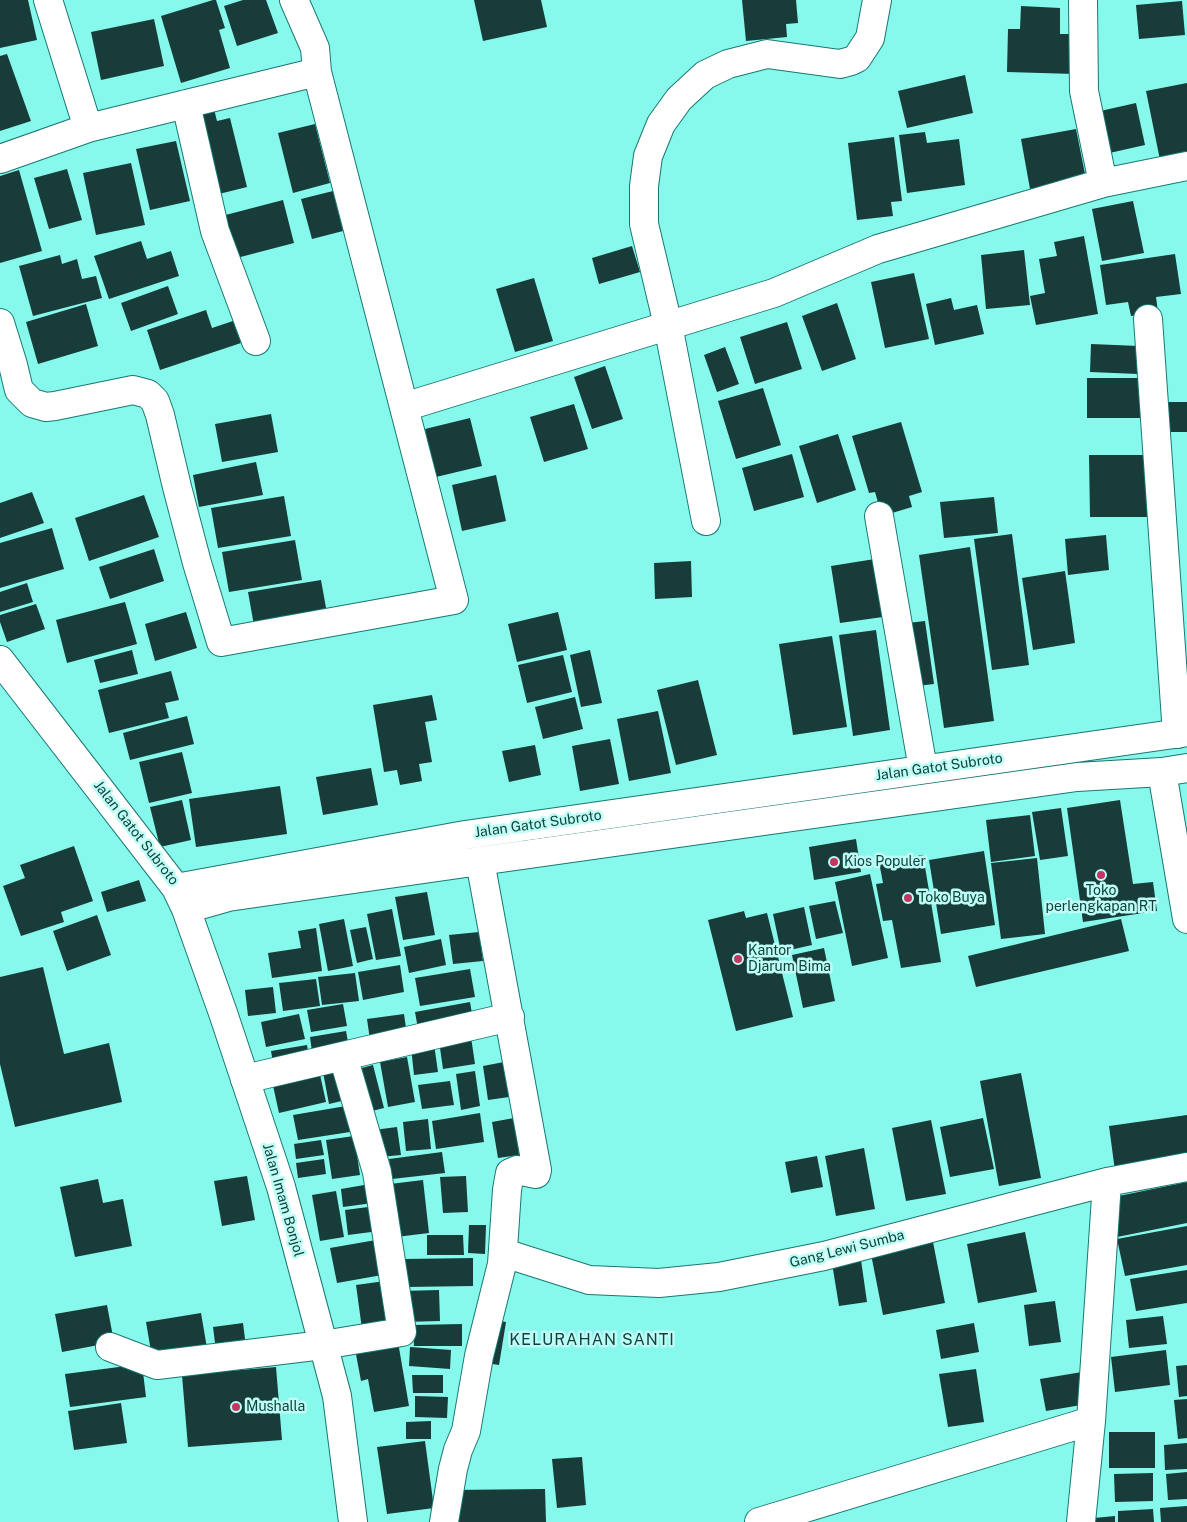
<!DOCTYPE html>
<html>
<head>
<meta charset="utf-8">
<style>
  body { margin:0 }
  canvas { display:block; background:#87f8ec }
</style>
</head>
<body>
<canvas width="1187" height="1522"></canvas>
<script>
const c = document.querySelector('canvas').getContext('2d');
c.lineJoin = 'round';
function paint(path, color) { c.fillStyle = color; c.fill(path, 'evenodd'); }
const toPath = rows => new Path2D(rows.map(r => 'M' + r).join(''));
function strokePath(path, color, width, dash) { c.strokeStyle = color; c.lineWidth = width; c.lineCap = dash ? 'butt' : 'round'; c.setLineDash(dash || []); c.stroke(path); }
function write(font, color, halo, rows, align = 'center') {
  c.font = font + ' "Public Sans",sans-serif'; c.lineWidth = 5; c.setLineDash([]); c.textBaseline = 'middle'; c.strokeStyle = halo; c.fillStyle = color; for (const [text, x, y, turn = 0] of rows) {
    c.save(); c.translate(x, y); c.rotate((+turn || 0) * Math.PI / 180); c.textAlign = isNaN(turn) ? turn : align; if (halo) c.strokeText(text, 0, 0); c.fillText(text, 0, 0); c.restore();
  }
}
paint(toPath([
  [0,0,28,0,37,40,0,48],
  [213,0,216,0,225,28,219,30,230,68,181,83,161,16],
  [243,0,266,0,278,33,237,46,224,6],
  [474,0,541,0,547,27,483,41],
  [742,0,796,0,798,23,786,24,787,37,746,41],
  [1182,1,1185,35,1139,39,1136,5],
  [1021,6,1060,8,1060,34,1076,34,1075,74,1007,72,1008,29,1020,29],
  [154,19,164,66,101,80,91,32],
  [7,54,31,121,0,131,0,56],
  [965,75,973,113,907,128,898,91],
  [1187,83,1187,155,1160,160,1146,91],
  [1136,103,1145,145,1105,154,1096,112],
  [214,109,217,121,230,118,247,187,207,197,187,116],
  [315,124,330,183,293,193,278,133],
  [1076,129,1086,179,1030,189,1021,139],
  [925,132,927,143,959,139,965,185,907,193,899,135],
  [894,137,902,201,891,202,893,216,857,220,848,143],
  [176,141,190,201,150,210,136,149],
  [131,163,145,225,96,235,83,173],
  [67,169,82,220,49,229,34,178],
  [19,170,42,251,0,263,0,176],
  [333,191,343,231,312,239,301,199],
  [283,200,294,243,229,260,218,217],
  [1133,201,1144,253,1102,261,1092,209],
  [1084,236,1098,314,1036,325,1030,296,1045,293,1039,259,1057,256,1054,242],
  [141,241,147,259,171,251,179,276,109,299,94,256],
  [632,246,640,272,599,284,592,258],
  [1024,250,1030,305,986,309,981,255],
  [1175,254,1181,294,1156,297,1158,312,1131,316,1128,302,1106,305,1100,265],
  [60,255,62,264,77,259,82,279,96,276,102,298,33,316,19,266],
  [914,273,929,339,885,348,871,282],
  [534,278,553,341,515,352,496,289],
  [168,286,178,314,131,331,121,303],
  [951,298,954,310,977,305,984,334,935,345,926,304],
  [837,303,856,359,822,371,802,316],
  [86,304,98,346,38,364,26,322],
  [206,310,212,328,233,321,241,343,160,370,147,330],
  [787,322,802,369,755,384,740,337],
  [1091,344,1139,346,1138,374,1090,372],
  [725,347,739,384,717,392,704,355],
  [605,366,623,419,592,429,574,377],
  [1087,378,1141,378,1141,418,1087,418],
  [763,388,781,445,736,459,718,401],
  [1159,402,1187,402,1187,432,1159,432],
  [574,404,588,449,544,462,530,417],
  [271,414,278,452,222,462,215,424],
  [470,418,482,466,436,477,425,429],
  [901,422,922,492,909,496,912,507,882,516,875,492,869,493,852,436],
  [838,434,856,490,817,503,799,446],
  [792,454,804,497,754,511,742,468],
  [1089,455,1147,455,1147,517,1090,517],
  [256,462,263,495,199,507,193,475],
  [496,475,506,521,462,531,452,485],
  [32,492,44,523,0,538,0,503],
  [144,495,159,537,89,561,75,518],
  [284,496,291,536,218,548,211,508],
  [994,497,998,533,944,538,940,502],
  [52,528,64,569,0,588,0,543],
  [1012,534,1029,665,992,670,974,539],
  [1106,535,1109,570,1068,575,1065,539],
  [295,540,302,580,229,592,222,552],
  [970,547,994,721,944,728,919,555],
  [154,549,164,581,110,599,99,567],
  [881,558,890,616,840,623,831,566],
  [691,561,692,597,655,599,654,563],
  [1065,571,1075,643,1033,650,1022,578],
  [321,580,328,619,255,631,248,592],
  [27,583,33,602,0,612,0,592],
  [125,602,137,644,67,663,56,620],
  [36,604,45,629,7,642,0,622,0,615],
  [186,612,197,648,155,661,145,624],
  [558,612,567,650,517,662,508,624],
  [925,621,934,684,900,688,891,625],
  [876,630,890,730,853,736,839,635],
  [832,636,847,727,793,735,779,644],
  [132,650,138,674,100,683,94,660],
  [590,650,602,703,581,707,570,655],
  [563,655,572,692,527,703,518,665],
  [171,671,179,700,165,703,169,718,109,733,98,690],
  [698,680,717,755,676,765,657,690],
  [432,695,437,720,425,722,432,762,419,764,422,781,400,785,397,770,384,772,373,705],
  [575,697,583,729,543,739,535,707],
  [658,711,671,773,629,781,617,719],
  [187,716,194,744,130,760,123,733],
  [610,739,619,784,580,791,572,746],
  [535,745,541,775,509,782,502,751],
  [182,752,192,793,149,803,139,762],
  [371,768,378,805,323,815,316,777],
  [280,786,287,834,196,847,189,799],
  [182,800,191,840,160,847,150,807],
  [1120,800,1133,884,1153,882,1157,911,1083,922,1067,808],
  [1061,808,1068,856,1040,860,1032,812],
  [1030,815,1035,856,991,862,986,820],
  [856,839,861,872,814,880,809,847],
  [74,846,93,901,61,912,64,922,21,936,3,886,25,878,20,865],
  [984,851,995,925,941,934,929,860],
  [923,855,941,962,901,968,892,920,883,921,876,884,883,883,879,862],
  [1037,858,1045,934,1001,939,991,863],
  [870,874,888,958,852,966,835,882],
  [139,880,146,901,107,912,101,892],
  [427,892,435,935,403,940,395,897],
  [835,901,843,933,816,939,809,906],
  [804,907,812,945,781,952,773,914],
  [392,909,401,956,376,960,367,914],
  [744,911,746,918,767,913,793,1017,736,1031,708,920],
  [97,915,111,955,67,971,53,931],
  [344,919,353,966,328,971,319,924],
  [1121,919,1129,951,976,987,968,956],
  [366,927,373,959,357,963,350,930],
  [316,928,322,971,272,978,268,953,301,948,298,931],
  [479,932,483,961,453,964,449,935],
  [441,939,446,965,409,973,404,947],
  [824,948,835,1001,803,1008,792,955],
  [400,965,404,992,363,1000,358,972],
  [43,967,64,1054,109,1043,122,1102,15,1127,0,1064,0,977],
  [470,969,475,997,420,1006,415,978],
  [355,973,359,1001,322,1005,318,977],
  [316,979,320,1006,283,1011,279,983],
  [273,987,276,1013,248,1016,245,990],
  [470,1002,475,1031,420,1040,415,1012],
  [343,1004,347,1026,311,1032,307,1010],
  [299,1014,305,1039,266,1047,261,1022],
  [404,1014,408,1042,371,1047,367,1019],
  [346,1031,350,1053,313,1059,310,1037],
  [471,1037,475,1064,443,1069,439,1041],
  [434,1044,438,1072,414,1075,411,1047],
  [307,1045,311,1067,275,1074,271,1051],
  [407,1057,415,1102,388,1107,380,1062],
  [504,1062,509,1097,488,1100,483,1066],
  [343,1063,350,1099,329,1104,322,1067],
  [373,1065,384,1108,360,1114,350,1071],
  [319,1070,326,1102,279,1113,272,1081],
  [475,1071,480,1106,461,1110,456,1074],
  [1021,1073,1041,1178,999,1186,980,1081],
  [450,1081,454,1105,422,1109,418,1085],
  [346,1106,350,1132,298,1140,293,1115],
  [480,1113,484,1142,436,1149,432,1121],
  [1187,1115,1187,1160,1115,1171,1109,1126],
  [514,1118,519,1155,498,1158,492,1122],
  [983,1118,994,1169,950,1177,940,1127],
  [428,1119,431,1149,406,1151,403,1122],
  [931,1120,946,1194,906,1201,892,1128],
  [397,1127,401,1155,369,1158,366,1131],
  [354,1136,360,1175,332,1179,326,1140],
  [321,1140,324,1155,296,1159,294,1144],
  [864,1148,875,1209,836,1216,825,1156],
  [442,1152,445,1173,392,1179,389,1159],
  [817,1156,823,1187,791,1193,785,1162],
  [324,1159,326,1174,298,1178,296,1163],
  [247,1176,255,1220,222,1226,214,1181],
  [466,1176,468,1212,443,1213,440,1177],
  [98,1179,103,1203,123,1199,132,1246,75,1257,60,1187],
  [423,1180,429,1233,396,1237,390,1184],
  [1187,1182,1187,1223,1117,1237,1109,1198],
  [370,1184,373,1203,343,1207,341,1189],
  [336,1191,344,1237,320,1241,312,1195],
  [376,1206,379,1231,348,1235,345,1210],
  [469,1225,486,1225,485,1254,468,1253],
  [1187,1226,1187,1265,1125,1276,1117,1239],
  [1025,1232,1037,1292,978,1303,967,1244],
  [427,1235,463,1235,464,1255,427,1255],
  [932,1237,945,1303,883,1315,870,1249],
  [376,1240,382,1275,337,1283,330,1248],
  [860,1253,867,1302,839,1306,831,1257],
  [473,1258,473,1286,405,1287,404,1259],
  [1187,1270,1187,1303,1136,1311,1130,1279],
  [385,1281,392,1325,362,1329,356,1285],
  [439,1290,440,1321,403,1322,401,1291],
  [1055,1301,1061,1342,1029,1346,1024,1305],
  [107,1305,114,1342,62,1352,55,1314],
  [201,1313,208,1354,153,1363,146,1322],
  [1163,1316,1167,1344,1129,1348,1126,1320],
  [479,1318,506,1322,499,1365,472,1361],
  [243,1323,247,1355,217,1359,213,1327],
  [974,1323,979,1352,941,1359,936,1330],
  [462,1324,462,1346,414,1346,413,1325],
  [398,1342,409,1406,374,1412,368,1379,361,1381,355,1349],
  [410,1347,451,1350,450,1369,409,1366],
  [1166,1350,1170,1385,1115,1392,1111,1357],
  [142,1364,146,1397,70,1407,65,1374],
  [1187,1365,1187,1396,1179,1397,1176,1366],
  [276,1367,282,1440,188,1447,182,1375],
  [976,1369,984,1422,948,1427,939,1374],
  [1082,1372,1087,1404,1046,1411,1040,1379],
  [412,1375,443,1375,443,1393,413,1393],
  [415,1396,448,1397,447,1418,415,1417],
  [1187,1399,1187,1438,1178,1439,1174,1400],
  [121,1403,127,1443,74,1450,68,1411],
  [431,1421,431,1439,406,1439,406,1422],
  [1109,1432,1155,1432,1155,1468,1109,1468],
  [425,1441,434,1508,387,1514,377,1447],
  [1187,1443,1187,1469,1165,1470,1164,1445],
  [582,1457,586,1505,557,1508,552,1459],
  [1187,1472,1187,1499,1168,1500,1166,1474],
  [1153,1473,1153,1501,1115,1502,1114,1474],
  [545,1489,546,1522,452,1522,451,1490],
  [1187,1506,1187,1522,1161,1522,1160,1508],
  [1153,1509,1154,1522,1118,1522,1118,1511],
  [1115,1516,1115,1522,1094,1522,1094,1518]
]), '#183c39');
const minor = toPath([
  [48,0,88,128],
  [294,0,315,48,317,72],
  [1083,0,1084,91,1103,183],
  [186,104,215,231,256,341],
  [0,159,88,128,317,72,454,600,221,642,197,563,177,487,160,415,155,401,148,394,133,390,55,406,46,407,32,403,19,390,13,365,0,323],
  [1148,319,1177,734],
  [404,407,774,293,878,249,1103,183,1187,166],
  [879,516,923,769],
  [706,521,668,325,644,224,644,186,648,156,661,124,679,99,705,75,728,64,767,54,840,64,851,61,857,58,870,38,877,0],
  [1162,772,1187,919],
  [343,1056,510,1017],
  [504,1253,589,1280,659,1283,719,1277,824,1256,1107,1182,1187,1167],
  [110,1347,157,1365,323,1345,402,1332,377,1172,343,1056,245,1079],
  [444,1522,453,1469,458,1450,466,1431,479,1356,502,1264,507,1190,510,1173,517,1170,536,1174,537,1170,480,861],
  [759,1522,1091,1421],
  [1081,1522,1091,1421,1107,1182]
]);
const tertiary = toPath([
  [0,660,176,888,186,909,223,1013,281,1187,337,1396,353,1522],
  [176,888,465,835,1187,732],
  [186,909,228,897,480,861,1077,777,1162,772,1187,768]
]);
strokePath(minor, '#187971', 30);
strokePath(tertiary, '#187971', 30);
strokePath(minor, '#fff', 28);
strokePath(tertiary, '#fff', 28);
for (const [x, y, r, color] of [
  [834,862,5,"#c43662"],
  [1101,875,5,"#c43662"],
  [908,898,5,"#c43662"],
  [738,959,5,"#c43662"],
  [236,1407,5,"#c43662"]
]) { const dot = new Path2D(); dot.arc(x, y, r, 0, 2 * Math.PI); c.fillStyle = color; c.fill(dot); strokePath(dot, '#befdf5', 2); }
write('14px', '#0f423e', '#befdf5', [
  ["Jalan Gatot Subroto",939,767,-8],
  ["Jalan Gatot Subroto",538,824,-8],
  ["Jalan Gatot Subroto",136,833,52],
  ["Jalan Imam Bonjol",283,1200,74],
  ["Gang Lewi Sumba",847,1249,-14]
]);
write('14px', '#0f423e', '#befdf5', [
  ["Kios Populer",844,862],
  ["Toko",1101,891,"center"],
  ["perlengkapan RT",1101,907,"center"],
  ["Toko Buya",918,898],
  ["Kantor",748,951],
  ["Djarum Bima",748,967],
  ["Mushalla",246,1407]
], 'left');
c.letterSpacing = '1px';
write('16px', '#0f423e', '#befdf5', [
  ["KELURAHAN SANTI",592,1340]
]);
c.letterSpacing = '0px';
</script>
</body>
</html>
